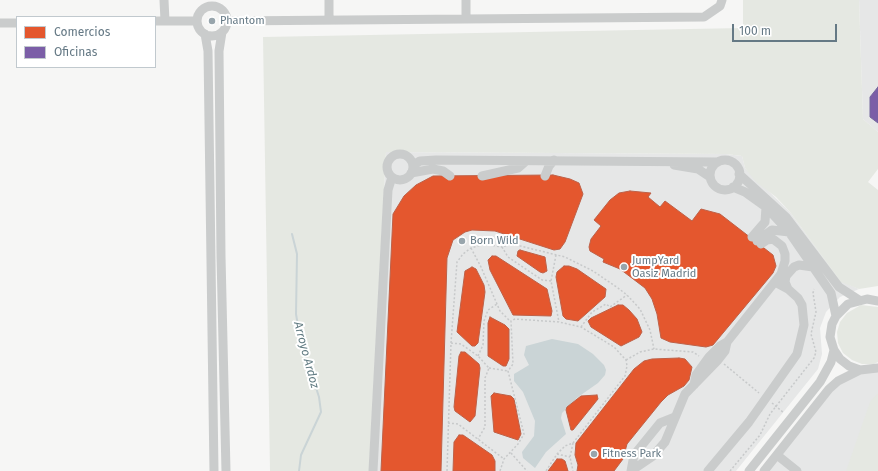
<!DOCTYPE html>
<html>
<head>
<meta charset="utf-8">
<style>
  body { margin:0 }
  #map { position:relative; width:878px; height:471px; overflow:hidden; background:#f6f6f5; font-family:"Fira Sans",sans-serif }
  canvas { display:block }
  .legend { position:absolute; left:16px; top:16px; width:140px; height:52px; box-sizing:border-box; background:#fff; border:1px solid #c1c9ce; margin:0; padding:5px 7px; list-style:none; font-size:12px; color:#657985 }
  .legend li { display:flex; align-items:center; gap:8px; height:20px }
  .legend b { width:20px; border:1px solid #c1c9ce }
  .scale { position:absolute; left:732px; top:24px; width:105px; height:18px; box-sizing:border-box; border:2px solid #657985; border-top:0; padding-left:5px; font-size:12px; line-height:14px; white-space:nowrap; color:#657985; -webkit-text-stroke:3px #fff; paint-order:stroke }
</style>
</head>
<body>
<div id="map">
<canvas width="878" height="471"></canvas>
<ul class="legend">
<li><b style="height:11px;background:#e4572e"></b>Comercios</li>
<li><b style="height:11px;background:#7b5ea7"></b>Oficinas</li>
</ul>
<div class="scale">100 m</div>
</div>
<script>
const c = document.querySelector('canvas').getContext('2d');
c.lineJoin = 'round';
function paint(path, color) { c.fillStyle = color; c.fill(path, 'evenodd'); }
const toPath = rows => new Path2D(rows.map(r => 'M' + r).join(''));
function strokePath(path, color, width, dash) { c.strokeStyle = color; c.lineWidth = width; c.lineCap = dash ? 'butt' : 'round'; c.setLineDash(dash || []); c.stroke(path); }
function write(font, color, halo, rows, align = 'center') {
  c.font = font + ' "Fira Sans",sans-serif'; c.lineWidth = 4; c.setLineDash([]); c.textBaseline = 'middle'; c.strokeStyle = halo; c.fillStyle = color; for (const [text, x, y, turn = 0] of rows) {
    c.save(); c.translate(x, y); c.rotate((+turn || 0) * Math.PI / 180); c.textAlign = isNaN(turn) ? turn : align; if (halo) c.strokeText(text, 0, 0); c.fillText(text, 0, 0); c.restore();
  }
}
paint(toPath([
  [859,0,878,0,878,132,863,119],
  [386,152,726,154,742,156,745,168,790,212,841,281,859,289,840,297,826,312,820,328,822,354,818,369,736,471,369,471],
  [878,368,878,471,764,471,838,381]
]), '#e6e7e7');
paint(toPath([
  [743,0,859,0,863,119,878,132,878,169,868,182,878,190,878,286,859,289,841,282,790,212,776,197,756,182,745,168,742,156,726,154,386,152,369,471,270,471,263,37,743,28],
  [861,305,878,307,878,362,874,364,862,364,852,360,843,353,838,343,837,332,840,322,847,313],
  [878,393,878,471,846,471,870,402]
]), '#e5e8e2');
paint(toPath([
  [552,339,578,344,593,354,604,365,606,370,605,375,598,383,578,397,562,413,561,418,566,434,546,452,535,468,523,458,522,452,534,436,535,421,523,392,514,381,514,374,529,365,524,355,526,346]
]), '#cad4d6');
const shops = toPath([
  [553,175,570,179,579,183,583,194,565,242,560,249,554,250,495,231,472,230,465,232,453,240,447,258,441,471,381,471,393,214,404,196,416,185,433,176,553,175],
  [630,191,651,193,648,197,660,207,665,201,692,221,701,209,720,214,773,255,776,266,773,273,713,345,706,347,670,342,661,338,657,314,652,299,645,288,620,269,603,262,604,259,590,251,589,247,591,239,601,226,594,220,610,200,619,193,630,191],
  [520,250,545,257,547,271,543,273,540,272,517,256,518,251,520,250],
  [492,256,496,256,547,289,552,311,551,316,513,315,490,270,488,260,492,256],
  [564,266,569,266,577,269,606,289,605,297,578,321,566,319,563,316,556,277,557,272,564,266],
  [472,267,476,269,484,285,485,292,478,343,475,346,472,346,457,332,465,271,472,267],
  [618,305,623,305,629,310,637,319,642,332,639,337,621,346,591,327,588,321,591,318,618,305],
  [490,317,505,325,509,329,509,359,506,366,503,366,488,356,488,323,490,317],
  [461,352,465,352,479,364,480,368,475,416,470,422,455,411,454,407,459,356,461,352],
  [679,358,685,359,692,367,689,380,684,386,668,395,661,402,627,444,623,459,614,471,577,471,578,465,575,455,576,443,634,369,644,361,652,359,679,358],
  [494,393,511,396,514,399,521,434,518,440,494,432,491,396,494,393],
  [597,395,598,399,573,430,571,430,566,410,567,407,581,396,597,395],
  [459,435,463,435,492,455,495,461,495,471,453,471,454,442,459,435],
  [557,459,562,459,565,461,568,471,548,471,557,459]
]);
paint(shops, '#e4572e');
strokePath(shops, '#be6148', 1);
const offices = toPath([
  [878,87,878,123,870,117,870,97,878,87]
]);
paint(offices, '#7b5ea7');
strokePath(offices, '#74669d', 1);
strokePath(toPath([
  [292,234,297,254,296,314,300,338,319,397,321,412,301,455,299,471]
]), '#cad4d6', 2);
strokePath(toPath([
  [471,248,481,267,500,311,510,321],
  [556,255,551,281,559,322],
  [551,281,542,280,508,257,502,247,512,244,565,257,593,271,618,288,627,295,640,309,650,330,654,349],
  [581,327,592,312,606,304,610,307,627,295],
  [451,343,461,344,478,356,489,368,485,378,485,427,478,439],
  [478,356,483,345,484,321,488,310,497,304],
  [626,360,640,352,654,349,693,352,699,356],
  [724,364,759,393],
  [489,368,508,371],
  [772,403,784,413],
  [448,423,458,424,504,459],
  [573,443,570,457,573,471],
  [511,453,527,471],
  [557,454,570,457],
  [447,471,451,343,457,262,463,254,471,248,484,244,502,247],
  [500,471,504,459,518,444,524,434,508,371,513,364,511,321,515,319,559,322,581,327,614,347,626,360,627,366,625,376,573,443,565,446,557,454,546,471],
  [730,471,760,435,770,414,814,358,816,352,811,334,816,312,813,293,814,289]
]), '#c7c9ca', 1.5, [2, 2]);
strokePath(toPath([
  [164,0,165,21],
  [466,0,466,18],
  '197 21a15 15 0 1 1 30 0a15 15 0 1 1-30 0Z',
  [329,20,329,0],
  [155,21,197,21],
  [227,21,704,17,720,6,722,0],
  [0,23,17,23],
  [222,32,219,51,221,256,226,471],
  [205,34,208,51,214,471],
  '387 167a13 13 0 1 1 26 0a13 13 0 1 1-26 0Z',
  '710 175a15 15 0 1 1 30 0a15 15 0 1 1-30 0Z',
  [413,165,420,161,436,160,718,162],
  [674,165,698,169,710,177],
  [411,173,433,169,443,171,450,176],
  [739,174,786,217,839,287,859,300],
  [482,176,518,168,526,161],
  [545,176,549,166,554,160],
  [733,187,745,192,766,207,789,232,831,293,836,316],
  [752,237,765,222,766,207],
  [757,241,772,230,789,232],
  [788,289,785,282,786,276,794,267,799,265,813,267],
  [878,301,867,299,848,304,836,316,832,324,830,337,834,350,840,359,849,366,860,370,878,368],
  [694,385,696,375,709,357,720,346,727,342],
  [777,455,797,471],
  [373,471,388,190,392,177],
  [631,471,653,456,665,442,685,394,718,360,725,351,727,342,781,274,785,261,785,254,782,246,773,239,767,240,761,244],
  [631,471,634,455,660,423,675,417],
  [708,471,749,422,797,354,804,325,802,305,798,298,788,289,775,282],
  [749,471,820,382,831,362,834,350],
  [764,471,829,389,838,381,860,370]
]), '#cacccc', 9);
for (const [x, y, r, color] of [
  [212,21,4,"#98a5ac"],
  [462,241,4,"#98a5ac"],
  [624,267,4,"#98a5ac"],
  [594,454,4,"#98a5ac"]
]) { const dot = new Path2D(); dot.arc(x, y, r, 0, 2 * Math.PI); c.fillStyle = color; c.fill(dot); strokePath(dot, '#fff', 1.5); }
write('11px', '#657985', '#fff', [
  ["Phantom",220,21],
  ["Born Wild",470,241],
  ["JumpYard",632,261],
  ["Oasiz Madrid",632,274],
  ["Fitness Park",602,454]
], 'left');
write('italic 12px', '#617b82', '#fff', [
  ["Arroyo Ardoz",306,355,75]
]);
</script>
</body>
</html>
